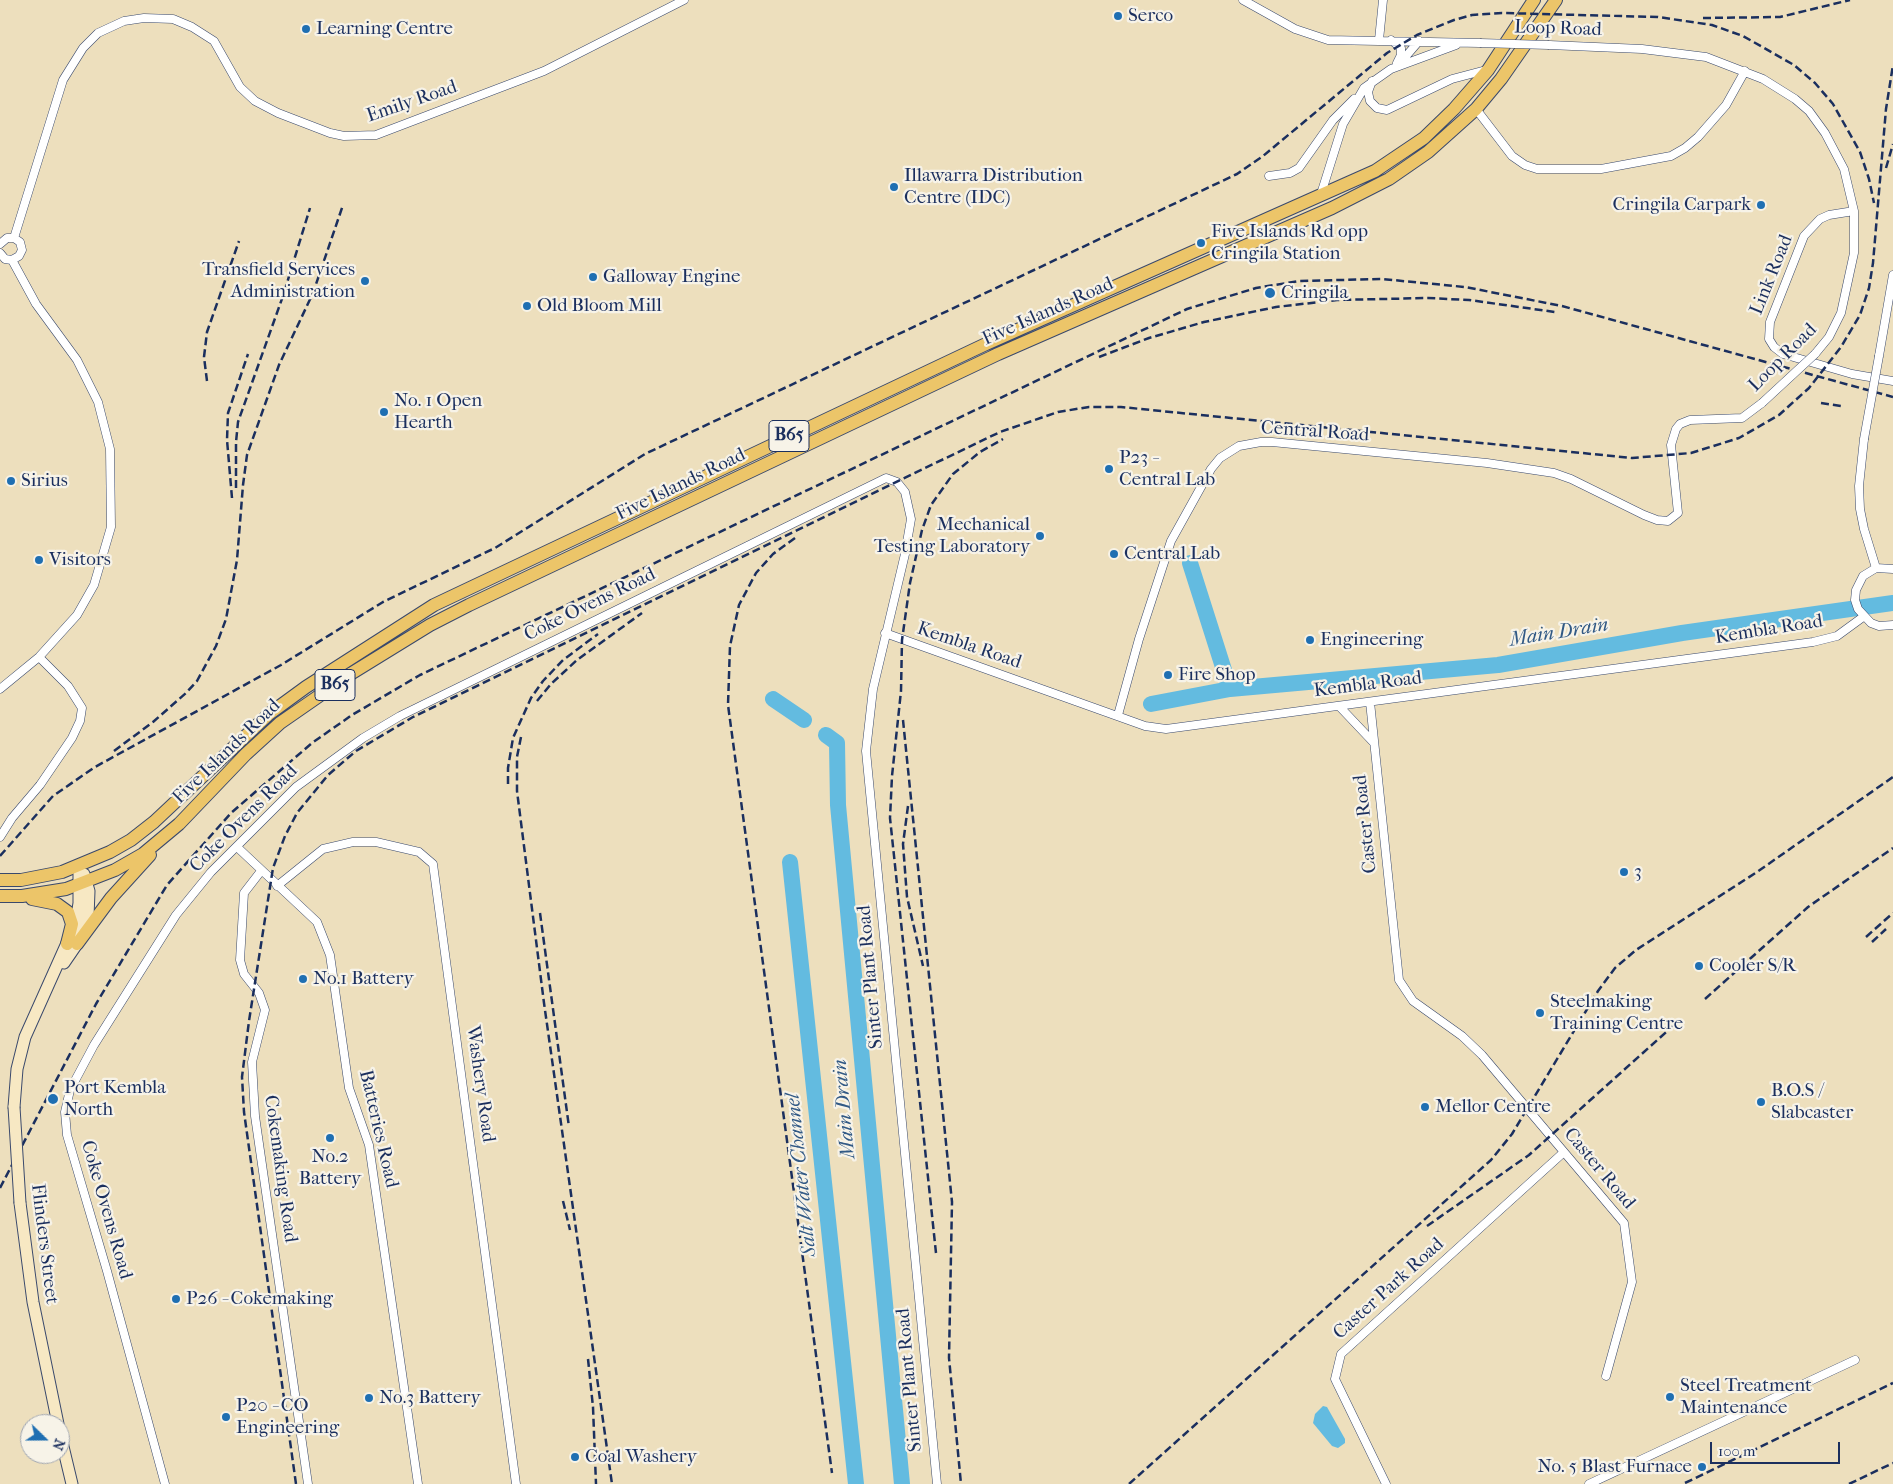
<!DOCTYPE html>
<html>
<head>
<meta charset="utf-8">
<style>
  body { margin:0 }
  #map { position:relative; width:1893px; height:1484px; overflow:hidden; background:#eddfbd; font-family:"IM FELL French Canon",serif }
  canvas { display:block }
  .north { position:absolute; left:20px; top:1414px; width:50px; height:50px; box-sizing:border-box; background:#f7f3e8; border:1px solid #9fa5b1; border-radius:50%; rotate:112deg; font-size:14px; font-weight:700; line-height:20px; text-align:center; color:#1b2f5e }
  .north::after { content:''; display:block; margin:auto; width:18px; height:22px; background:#1f6fb2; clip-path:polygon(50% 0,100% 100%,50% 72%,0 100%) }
  .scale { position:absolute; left:1710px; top:1442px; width:130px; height:22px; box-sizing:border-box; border:2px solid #1b2f5e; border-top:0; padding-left:6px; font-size:15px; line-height:18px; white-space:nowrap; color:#1b2f5e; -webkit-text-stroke:4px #f7f3e8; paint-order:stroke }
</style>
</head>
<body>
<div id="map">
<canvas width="1893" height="1484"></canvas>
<div class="north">N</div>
<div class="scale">100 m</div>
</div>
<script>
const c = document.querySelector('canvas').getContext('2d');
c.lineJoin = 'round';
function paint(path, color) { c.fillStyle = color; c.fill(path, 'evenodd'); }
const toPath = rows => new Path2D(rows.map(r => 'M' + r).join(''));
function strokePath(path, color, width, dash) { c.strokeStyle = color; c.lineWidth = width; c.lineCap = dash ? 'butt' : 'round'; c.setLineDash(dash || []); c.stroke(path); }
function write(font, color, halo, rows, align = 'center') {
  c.font = font + ' "IM FELL French Canon",serif'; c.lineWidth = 4.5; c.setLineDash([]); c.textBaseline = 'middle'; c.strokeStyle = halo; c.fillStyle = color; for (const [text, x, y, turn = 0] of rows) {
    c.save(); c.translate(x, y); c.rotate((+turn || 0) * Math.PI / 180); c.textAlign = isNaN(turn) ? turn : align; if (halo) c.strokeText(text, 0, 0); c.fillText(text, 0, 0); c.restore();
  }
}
paint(toPath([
  [1323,1406,1327,1407,1345,1439,1345,1443,1338,1448,1332,1446,1313,1423,1315,1414]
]), '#63bbe0');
strokePath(toPath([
  [1190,563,1230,689],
  [773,699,804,720],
  [1151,704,1230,689,1498,665,1682,633,1893,603],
  [826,735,837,743,838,805,902,1484],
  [790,862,856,1484]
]), '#63bbe0', 16);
const street = toPath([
  [1243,0,1295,29,1328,40,1480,43],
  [1379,40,1383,0],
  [1391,40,1401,48,1401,55,1397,63],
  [1549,45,1642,49,1706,57,1763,79,1795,99,1809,111,1825,133,1844,169,1854,211,1854,253,1841,313,1829,337,1815,354],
  [1401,62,1419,41],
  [1372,81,1368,92,1370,101,1377,108,1387,110,1452,79,1486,70],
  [1476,109,1512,156,1525,165,1537,169,1601,169,1671,156,1685,148,1698,137,1726,105,1745,71],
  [1269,176,1290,173,1299,168,1333,120,1354,99],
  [1321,194,1343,124,1364,88,1391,69,1456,45],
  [1854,211,1829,215,1820,219,1804,236,1770,322,1769,339,1774,347,1783,354,1852,374,1893,381],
  [14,238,63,80,83,48,98,33,124,21,144,18,173,19,192,27,214,41,240,87,255,101,278,113,330,133,344,136,376,135,544,71,684,0],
  [0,244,7,238,14,238,20,242,22,250,19,256,12,260,5,259,0,253],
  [1879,356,1893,275],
  [1864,439,1859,486,1860,509,1864,529,1876,568],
  [1893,569,1876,568,1863,576,1856,590,1855,600,1858,609,1871,623,1879,626,1893,625],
  [885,633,1145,726,1166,729,1813,642,1837,636,1863,617],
  [0,689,39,657,77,615,94,585,111,527,110,449,98,402,77,360,36,304,12,260],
  [1370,702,1399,980,1413,1001,1462,1036,1482,1055,1624,1223,1632,1282,1606,1376],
  [1339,706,1374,743],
  [1118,715,1139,639,1171,541,1211,469,1220,458,1239,446,1261,442,1272,442,1487,463,1554,473,1571,479,1644,515,1657,520,1668,521,1678,513,1671,445,1676,429,1680,424,1690,420,1742,418,1762,403],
  [0,837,12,818,40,785,72,738,80,721,82,708,68,686,39,657],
  [237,847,317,922,330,955,349,1088,369,1145,418,1484],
  [261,871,244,893,240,960,244,974,259,993,265,1010,252,1062,255,1116,308,1484],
  [277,886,323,849,353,842,376,842,419,852,433,864,516,1484],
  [165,1484,107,1271,67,1135,65,1112,70,1090,94,1045,176,915,211,872,296,787,363,738,400,716,886,478,897,482,905,492,911,519,905,554,873,689,866,751,937,1484],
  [1386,1484,1335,1379,1341,1354,1564,1152],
  [1589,1484,1855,1360]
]);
const secondary = toPath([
  [64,963,77,944,88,917,89,891,84,874],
  [14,1107,17,1069,25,1037,76,923,79,903,79,865],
  [20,1203,33,1302,58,1424],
  [60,1434,72,1484]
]);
const primary = toPath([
  [0,880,21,880,62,872,110,852,131,840,154,822,269,714,306,687,434,605,986,344,1375,171,1424,138,1454,109,1488,70,1534,0],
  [0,896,22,896,66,889,115,870,143,854,179,824,246,754,280,723,352,673,430,625,469,605,998,354,1332,208,1389,179,1428,152,1476,109,1501,79,1556,0],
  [32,899,57,904,68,912,72,924,67,944],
  [77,944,111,898,150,855]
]);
strokePath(street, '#3a496c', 9);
strokePath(secondary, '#3a496c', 13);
strokePath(primary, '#3a496c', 14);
strokePath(street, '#fff', 8);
strokePath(secondary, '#f7e8c3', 11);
strokePath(primary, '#ecc569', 12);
strokePath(toPath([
  [1703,18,1780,17,1850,0],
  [1886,168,1893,144],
  [1099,357,1149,338,1204,322,1276,307,1337,300,1428,298,1469,300,1555,312],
  [207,381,204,357,207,332,239,241],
  [1821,403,1841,406],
  [236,488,236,442,238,422,283,296,310,208],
  [232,498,227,440,228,413,248,354],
  [795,538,773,554,756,573,739,605,730,646,728,705,832,1473],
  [537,701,551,684,577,660,642,613],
  [903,720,952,1202,949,1358,961,1484],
  [521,737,517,757,517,791,544,1003,612,1484],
  [114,751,153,722,186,693,197,681,216,646,226,619,237,560,243,485,247,455,279,365,313,293,343,205],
  [508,784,508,768,513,738,531,698,543,681,563,660,598,634],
  [908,806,903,844,907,897,923,966],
  [0,856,53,796,95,767,281,665,383,602,495,548,645,454,1237,174,1263,156,1387,53,1417,35,1454,20,1472,15,1502,13,1658,17,1712,25,1743,36,1794,65,1815,83,1833,104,1860,152,1869,179,1874,203],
  [540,913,569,1127],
  [1866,937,1893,913],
  [1872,942,1886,929],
  [1705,999,1808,907,1893,848],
  [0,1188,96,1004,167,885,231,813,312,743,352,715,420,675,1187,309,1256,288,1299,281,1382,279,1465,287,1562,306,1893,397],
  [563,1201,570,1230],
  [1427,1226,1529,1155,1673,1026],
  [936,1253,890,818,892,776,901,691,902,640,910,583,922,530,931,505,953,474,980,452,1003,439],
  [588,1359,593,1407,596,1484],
  [1685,1483,1893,1383],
  [296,1484,244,1112,242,1077,249,1021,273,868,285,836,297,813,328,775,356,751,413,717,923,469,1000,432,1058,412,1089,407,1121,407,1632,458,1691,453,1739,438,1779,415,1809,388,1841,347,1860,315,1869,288,1873,263,1886,109,1893,65],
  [1129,1484,1491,1160,1512,1134,1598,991,1615,968,1636,950,1757,872,1893,777],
  [1849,1484,1893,1463]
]), '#1b2f5e', 2.5, [8, 4]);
const streetBridge = toPath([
  [1480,43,1549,45],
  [1762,403,1815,354],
  [1864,439,1879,356]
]);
const secondaryBridge = toPath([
  [14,1107,20,1203]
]);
strokePath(streetBridge, '#3a496c', 9, []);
strokePath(secondaryBridge, '#3a496c', 13, []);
strokePath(streetBridge, '#fff', 8);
strokePath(secondaryBridge, '#f7e8c3', 11);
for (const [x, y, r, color] of [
  [1118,16,5,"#1f6fb2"],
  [306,29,5,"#1f6fb2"],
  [894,187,5,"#1f6fb2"],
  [1761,205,5,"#1f6fb2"],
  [1201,243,5,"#1f6fb2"],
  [593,277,5,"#1f6fb2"],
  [365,281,5,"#1f6fb2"],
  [1270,293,6,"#1f6fb2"],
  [527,306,5,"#1f6fb2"],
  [384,412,5,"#1f6fb2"],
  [1109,469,5,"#1f6fb2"],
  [11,481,5,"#1f6fb2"],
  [1040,536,5,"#1f6fb2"],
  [1114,554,5,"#1f6fb2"],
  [39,560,5,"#1f6fb2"],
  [1310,640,5,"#1f6fb2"],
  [1168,675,5,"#1f6fb2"],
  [1624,872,5,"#1f6fb2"],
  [1699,966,5,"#1f6fb2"],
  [303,979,5,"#1f6fb2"],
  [1540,1013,5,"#1f6fb2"],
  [53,1099,6,"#1f6fb2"],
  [1761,1102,5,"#1f6fb2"],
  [1425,1107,5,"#1f6fb2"],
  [330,1138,5,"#1f6fb2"],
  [176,1299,5,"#1f6fb2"],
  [1670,1397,5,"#1f6fb2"],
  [369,1398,5,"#1f6fb2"],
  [226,1417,5,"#1f6fb2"],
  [575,1457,5,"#1f6fb2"],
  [1702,1467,5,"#1f6fb2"]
]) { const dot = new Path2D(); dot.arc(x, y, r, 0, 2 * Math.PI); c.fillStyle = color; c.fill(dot); strokePath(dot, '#f7f3e8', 2); }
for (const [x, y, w] of [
  [789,436,40],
  [335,685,40]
]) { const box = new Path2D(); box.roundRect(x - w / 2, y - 15.5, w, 31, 4); c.fillStyle = '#f7f3e8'; c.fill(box); strokePath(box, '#1b2f5e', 1); }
write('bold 18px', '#1b2f5e', null, [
  ["B65",789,436],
  ["B65",335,685]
]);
write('19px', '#1b2f5e', '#f7f3e8', [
  ["Serco",1128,16],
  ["Learning Centre",316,29],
  ["Illawarra Distribution",904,176],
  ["Centre (IDC)",904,198],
  ["Cringila Carpark",1751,205,"right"],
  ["Five Islands Rd opp",1211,232],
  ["Cringila Station",1211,254],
  ["Transfield Services",355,270,"right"],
  ["Administration",355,292,"right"],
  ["Galloway Engine",603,277],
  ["Cringila",1281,293],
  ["Old Bloom Mill",537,306],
  ["No. 1 Open",394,401],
  ["Hearth",394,423],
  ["P23 -",1119,458],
  ["Central Lab",1119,480],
  ["Sirius",21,481],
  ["Mechanical",1030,525,"right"],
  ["Testing Laboratory",1030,547,"right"],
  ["Central Lab",1124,554],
  ["Visitors",49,560],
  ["Engineering",1320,640],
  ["Fire Shop",1178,675],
  ["3",1634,872],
  ["Cooler S/R",1709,966],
  ["No.1 Battery",313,979],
  ["Steelmaking",1550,1002],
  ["Training Centre",1550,1024],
  ["Port Kembla",64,1088],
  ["North",64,1110],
  ["B.O.S /",1771,1091],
  ["Slabcaster",1771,1113],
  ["Mellor Centre",1435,1107],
  ["No.2",330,1157,"center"],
  ["Battery",330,1179,"center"],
  ["P26 - Cokemaking",186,1299],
  ["Steel Treatment",1680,1386],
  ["Maintenance",1680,1408],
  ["No.3 Battery",379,1398],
  ["P20 - CO",236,1406],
  ["Engineering",236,1428],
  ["Coal Washery",585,1457],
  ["No. 5 Blast Furnace",1692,1467,"right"]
], 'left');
write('19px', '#1b2f5e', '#f7f3e8', [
  ["Loop Road",1558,29,2],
  ["Emily Road",412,102,-19],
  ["Link Road",1772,275,-68],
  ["Five Islands Road",1048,312,-24],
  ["Loop Road",1783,358,-45],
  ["Central Road",1315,432,4],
  ["Five Islands Road",681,485,-26],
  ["Coke Ovens Road",590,605,-26],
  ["Kembla Road",1769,630,-9],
  ["Kembla Road",969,646,19],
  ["Kembla Road",1368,685,-7],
  ["Five Islands Road",227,752,-44],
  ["Coke Ovens Road",244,819,-45],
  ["Caster Road",1366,824,-96],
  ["Sinter Plant Road",871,977,-95],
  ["Washery Road",480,1084,82],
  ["Batteries Road",378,1129,77],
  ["Cokemaking Road",280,1169,82],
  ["Caster Road",1599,1169,50],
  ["Coke Ovens Road",106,1210,74],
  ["Flinders Street",44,1244,83],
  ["Caster Park Road",1389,1289,-42],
  ["Sinter Plant Road",910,1380,-95]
]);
write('italic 20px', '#315985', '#f7f3e8', [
  ["Main Drain",1559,633,-9],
  ["Main Drain",845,1109,-95],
  ["Salt Water Channel",802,1175,-96]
]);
</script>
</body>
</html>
